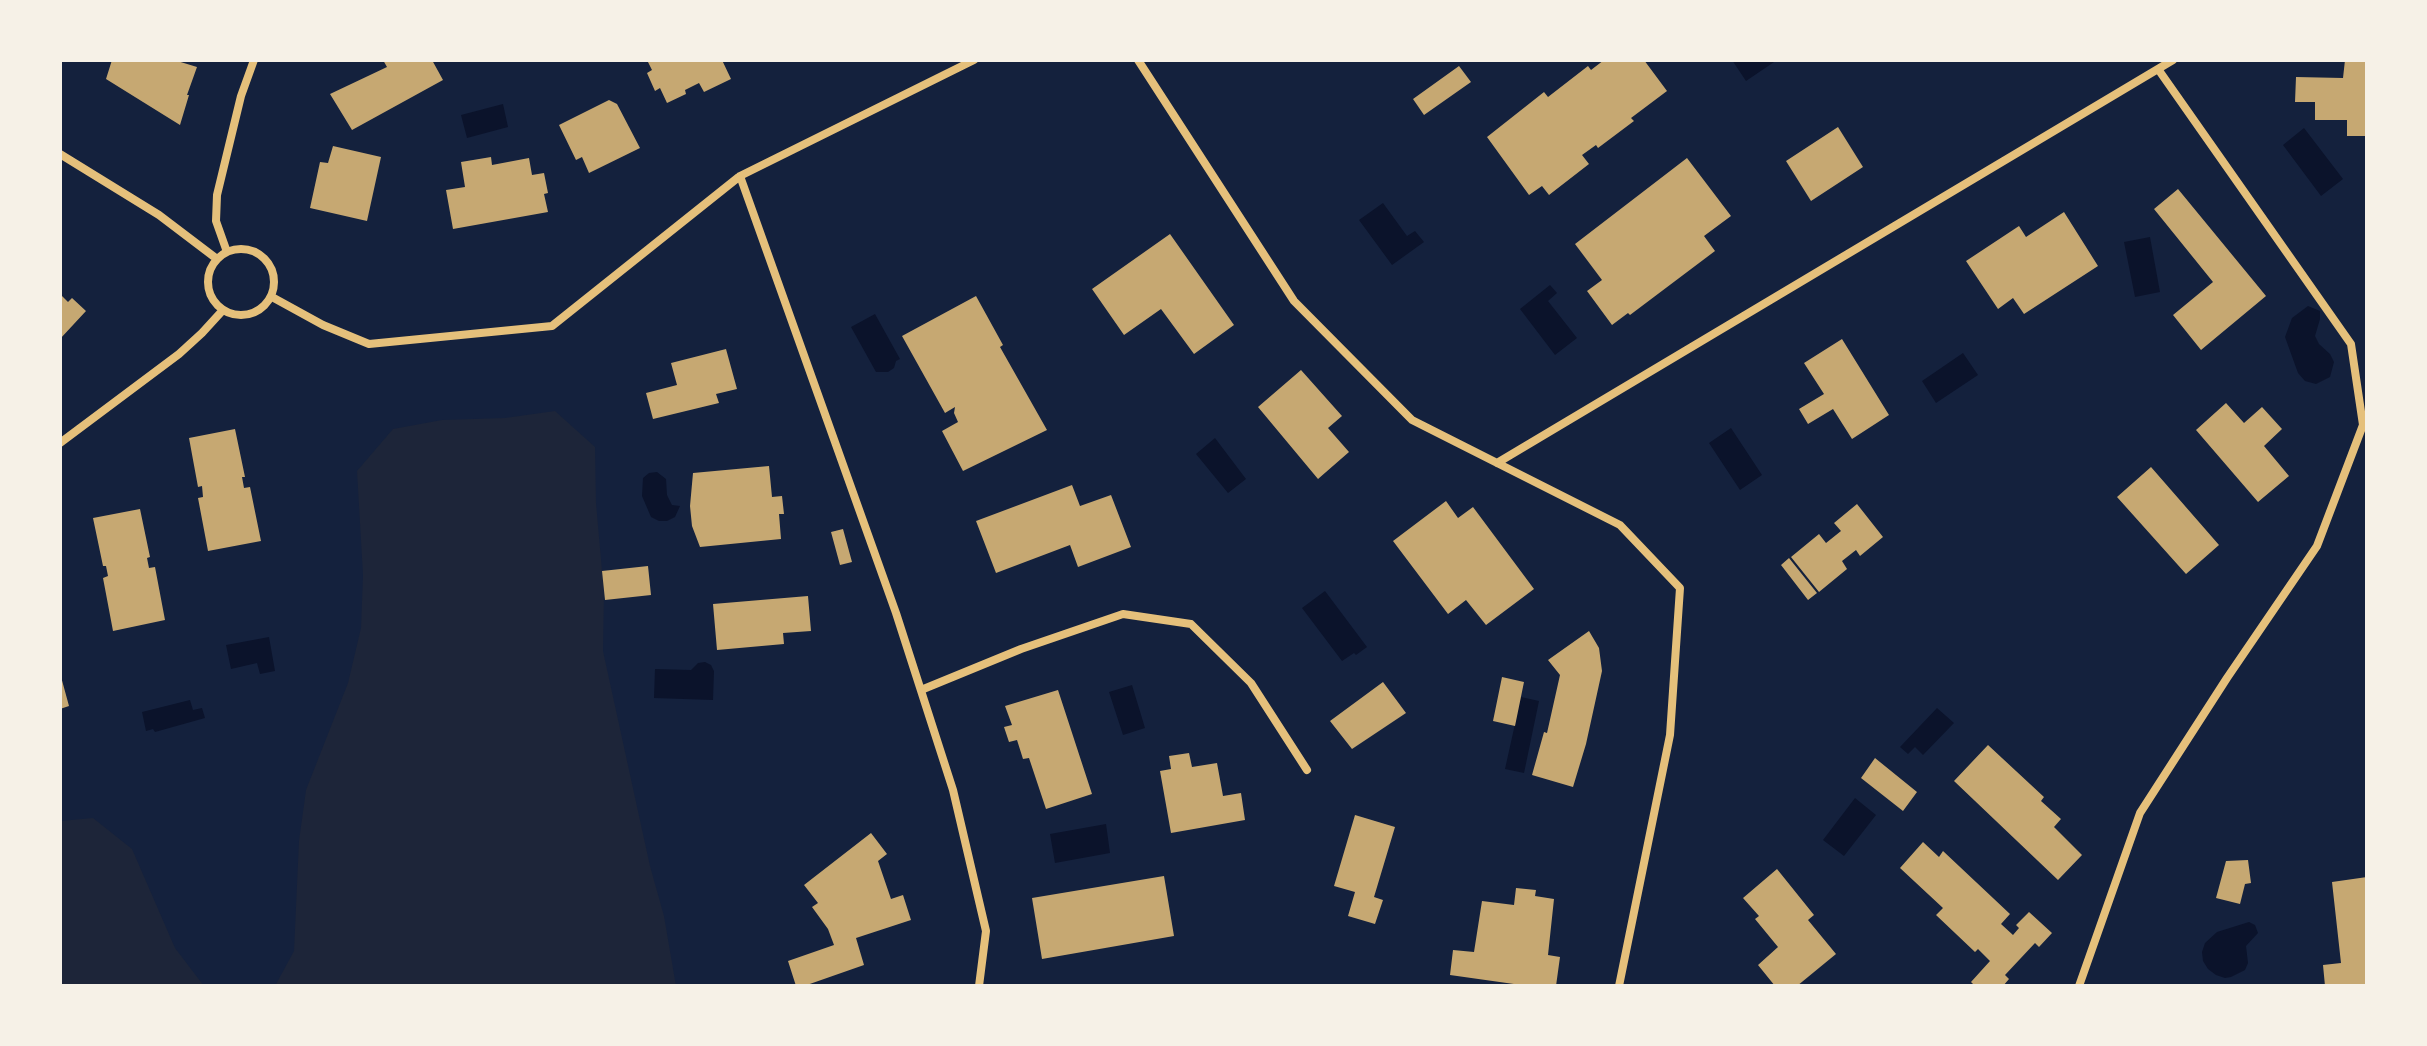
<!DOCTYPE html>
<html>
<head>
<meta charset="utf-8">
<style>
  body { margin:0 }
  #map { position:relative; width:2427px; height:1046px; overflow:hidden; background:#14213d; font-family:"Roboto Condensed",sans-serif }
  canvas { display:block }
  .frame { position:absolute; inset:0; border:62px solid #f6f1e7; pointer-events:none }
</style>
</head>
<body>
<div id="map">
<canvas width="2427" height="1046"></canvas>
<div class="frame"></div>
</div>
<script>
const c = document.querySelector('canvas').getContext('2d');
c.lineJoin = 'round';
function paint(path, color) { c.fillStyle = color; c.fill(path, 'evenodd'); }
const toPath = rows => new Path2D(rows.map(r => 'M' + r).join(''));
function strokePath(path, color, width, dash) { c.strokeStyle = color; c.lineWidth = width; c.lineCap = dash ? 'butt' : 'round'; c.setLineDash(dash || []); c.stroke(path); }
paint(toPath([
  [555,411,595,447,596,503,604,593,603,651,650,866,664,916,676,986,275,986,294,951,299,841,306,790,348,683,361,628,363,575,357,471,393,429,442,420,505,418],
  [93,818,132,849,175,948,204,986,60,986,60,821]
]), '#1d2539');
paint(toPath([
  [1732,60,1777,60,1746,81],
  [503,104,508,127,467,138,461,115],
  [2304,128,2343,179,2321,196,2283,145],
  [1383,203,1407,236,1415,231,1424,242,1392,265,1359,220],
  [2150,237,2160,292,2135,297,2124,242],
  [1550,285,1557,293,1548,301,1577,338,1555,355,1520,309],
  [2308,306,2320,311,2320,319,2315,336,2319,344,2330,354,2334,362,2330,377,2316,384,2305,381,2298,373,2285,337,2292,318],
  [875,314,900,359,896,361,894,368,888,372,876,372,851,327],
  [1963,353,1978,375,1936,403,1922,381],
  [1731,428,1762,475,1740,490,1709,443],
  [1215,438,1246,479,1228,493,1196,454],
  [657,472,666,479,667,495,672,505,680,506,675,517,667,521,659,521,651,517,642,496,643,478,649,473],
  [1325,591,1367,647,1356,655,1354,653,1342,661,1302,608],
  [269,637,275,671,260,674,257,663,231,669,226,645],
  [705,662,711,665,714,671,713,700,654,698,655,669,691,670,698,663],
  [1132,685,1145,728,1123,735,1109,692],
  [1521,697,1539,701,1524,773,1505,769],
  [190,700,193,710,202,708,205,718,155,732,153,729,146,731,142,712],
  [1937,708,1954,723,1923,755,1915,747,1908,754,1900,747],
  [1855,798,1876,815,1844,856,1823,840],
  [1106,824,1110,853,1055,863,1050,834],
  [2249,922,2255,925,2258,933,2246,946,2248,963,2245,970,2231,977,2225,978,2216,975,2208,969,2203,961,2202,952,2205,943,2217,932]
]), '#0b132b');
paint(toPath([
  [112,60,174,60,197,67,187,95,189,95,180,125,106,79],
  [383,60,432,60,443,80,352,130,330,94,387,67],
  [647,60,722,60,731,79,704,92,699,83,685,90,686,94,667,103,660,88,655,91,647,73,652,70],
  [1604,60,1644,60,1667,91,1631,118,1634,121,1598,148,1596,145,1582,155,1589,164,1549,195,1542,186,1529,195,1487,137,1544,92,1548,97,1588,66,1591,70],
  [2345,60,2367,60,2367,136,2347,136,2347,120,2315,120,2315,102,2295,102,2296,77,2343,78],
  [1459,66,1471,82,1424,115,1413,99],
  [609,100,617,104,640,148,589,173,582,157,576,160,559,125],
  [1838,127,1863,167,1811,201,1786,161],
  [333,146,381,157,367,221,310,208,320,162,328,163],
  [491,157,492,165,529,158,532,175,544,173,548,193,544,194,548,212,453,229,446,190,465,187,461,162],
  [1687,158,1731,216,1704,236,1715,251,1630,315,1628,313,1612,325,1587,291,1602,280,1575,244],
  [2178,189,2266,296,2201,350,2173,315,2213,282,2154,209],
  [2064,212,2098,266,2024,314,2013,298,1998,309,1966,261,2019,226,2026,237],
  [1170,234,1234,325,1194,354,1161,309,1124,335,1092,289],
  [60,294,68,302,72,298,86,311,60,339],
  [976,296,1003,345,1000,347,1047,430,963,471,942,431,958,422,954,413,955,407,945,413,902,336],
  [1842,339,1889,415,1852,439,1833,409,1808,424,1799,409,1824,394,1804,363],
  [726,349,737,389,716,394,719,403,653,419,646,393,677,385,671,363],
  [1301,370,1342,416,1328,428,1349,452,1318,479,1258,407],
  [2226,403,2244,423,2262,407,2282,429,2264,446,2289,476,2258,502,2196,430],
  [235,429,245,477,242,477,244,488,250,487,261,541,208,551,198,498,203,497,202,486,198,487,189,438],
  [769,466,772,497,782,496,784,514,779,514,781,539,700,547,692,526,690,506,693,473],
  [2151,467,2219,545,2186,574,2117,497],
  [1072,485,1080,506,1111,495,1131,547,1078,567,1070,545,996,573,976,521],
  [1446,501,1458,518,1473,507,1534,589,1486,625,1466,600,1448,614,1393,541],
  [1857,504,1883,537,1860,556,1856,550,1842,561,1847,569,1819,592,1791,557,1819,534,1826,543,1841,531,1834,523],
  [140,509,150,557,147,558,149,568,155,567,165,620,113,631,103,578,108,576,106,566,103,566,93,518],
  [843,529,852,562,840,565,831,532],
  [1789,558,1817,593,1808,600,1781,565],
  [648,566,651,595,605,600,602,571],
  [808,596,811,631,783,633,784,644,717,650,713,604],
  [1589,631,1599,648,1602,671,1586,744,1573,787,1532,775,1544,732,1547,733,1560,675,1548,660],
  [60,673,69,706,60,709],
  [1502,677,1524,682,1515,726,1493,721],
  [1383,682,1406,713,1352,749,1330,721],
  [1058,690,1092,794,1046,809,1029,758,1023,759,1017,740,1009,742,1004,727,1012,725,1005,706],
  [1988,745,2044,797,2041,801,2061,819,2054,827,2082,855,2058,880,1954,781],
  [1189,753,1192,767,1217,763,1223,796,1241,793,1245,820,1171,833,1160,771,1171,769,1169,756],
  [1875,758,1917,792,1903,811,1861,778],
  [1355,815,1395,827,1374,897,1383,900,1375,924,1348,916,1355,892,1334,886],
  [871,833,887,854,878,861,891,899,903,895,911,920,856,938,864,965,804,986,796,986,788,961,834,945,828,929,812,907,818,903,804,885],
  [1923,842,1939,857,1943,851,2010,914,2001,924,2013,935,2019,928,2016,925,2029,912,2052,933,2039,947,2035,943,2005,975,2009,979,2003,986,1975,986,1971,982,1990,961,1978,949,1975,952,1936,915,1943,908,1900,868],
  [2248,860,2251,883,2245,884,2240,904,2216,898,2226,861],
  [1777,869,1814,915,1808,920,1836,954,1797,986,1775,986,1758,965,1778,947,1755,919,1759,916,1743,898],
  [1164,876,1174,936,1042,959,1032,898],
  [2367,877,2367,986,2325,986,2323,965,2341,963,2332,882],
  [1516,888,1536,890,1535,896,1554,899,1548,955,1560,957,1556,986,1528,986,1450,975,1453,950,1474,952,1482,901,1514,905]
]), '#c6a872');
strokePath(toPath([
  [1138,60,1294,301,1412,420,1620,525,1680,588,1670,735,1619,986],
  [60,154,159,215,217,259],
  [740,176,896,613,953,790,986,931,979,986],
  '208 282a33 33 0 1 1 66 0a33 33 0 1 1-66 0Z',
  [227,252,216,221,217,195,241,96,254,60],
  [272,297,323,325,369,344,552,326,740,176,974,60],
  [60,443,179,354,202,333,223,310],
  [1497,463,2173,60],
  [921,690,1021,649,1123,614,1191,624,1251,683,1307,770],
  [2079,986,2140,813,2227,678,2317,546,2363,425,2351,344,2158,69]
]), '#e5c07b', 8);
</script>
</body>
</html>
